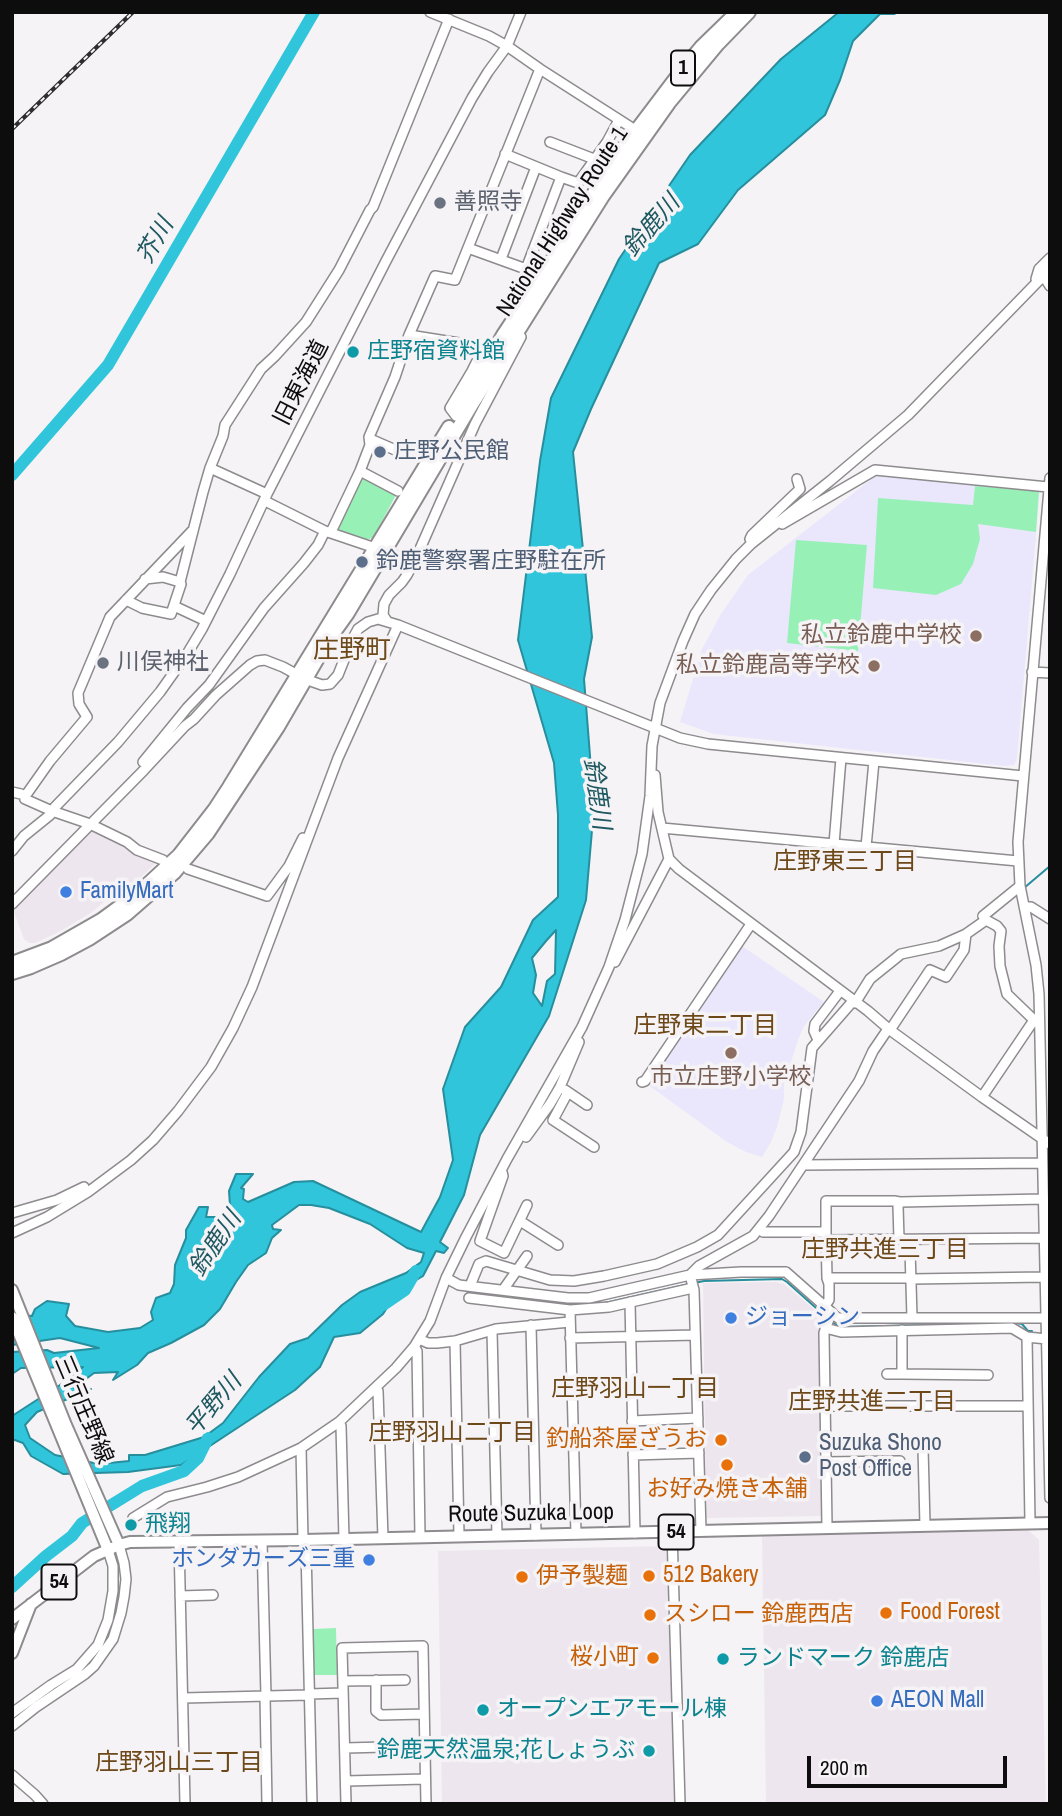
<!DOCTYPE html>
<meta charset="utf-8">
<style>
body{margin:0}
#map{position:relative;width:1062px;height:1816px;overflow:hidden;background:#f5f3f5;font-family:"Archivo Narrow",sans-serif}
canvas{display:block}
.frame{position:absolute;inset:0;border:14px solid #0e0d0e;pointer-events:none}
.scale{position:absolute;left:807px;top:1756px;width:200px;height:32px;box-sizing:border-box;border:4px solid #0e0d0e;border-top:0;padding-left:9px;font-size:21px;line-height:24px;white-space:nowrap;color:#0e0d0e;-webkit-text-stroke:5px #f5f3f5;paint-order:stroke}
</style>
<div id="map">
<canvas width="1062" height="1816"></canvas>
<div class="frame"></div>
<div class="scale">200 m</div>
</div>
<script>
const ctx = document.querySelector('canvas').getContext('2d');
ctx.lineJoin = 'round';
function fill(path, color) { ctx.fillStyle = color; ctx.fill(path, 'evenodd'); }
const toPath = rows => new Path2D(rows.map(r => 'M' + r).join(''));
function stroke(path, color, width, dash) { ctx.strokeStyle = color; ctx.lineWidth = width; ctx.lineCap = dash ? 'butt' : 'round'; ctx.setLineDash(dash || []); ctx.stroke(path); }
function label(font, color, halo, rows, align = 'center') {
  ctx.font = font + ' "Archivo Narrow","Noto Sans JP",sans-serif'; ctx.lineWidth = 7; ctx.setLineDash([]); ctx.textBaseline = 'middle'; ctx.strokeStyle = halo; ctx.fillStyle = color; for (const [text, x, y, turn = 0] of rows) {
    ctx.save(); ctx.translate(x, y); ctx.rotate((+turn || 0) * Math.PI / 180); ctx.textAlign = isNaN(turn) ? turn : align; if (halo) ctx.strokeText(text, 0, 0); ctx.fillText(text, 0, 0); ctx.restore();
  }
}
fill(toPath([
 [92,830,126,844,134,854,157,862,135,883,110,897,92,912,61,931,35,943,29,943,24,939,14,912,15,909],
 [775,1282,784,1284,813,1308,820,1317,824,1516,706,1518,703,1283],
 [1028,1530,1039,1540,1046,1804,766,1804,762,1535],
 [665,1546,670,1577,677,1804,442,1804,438,1551]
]), '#eee6ee');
fill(toPath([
 [878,474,1040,488,1017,758,1014,765,1004,766,714,734,680,722,702,649,721,614,748,575],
 [742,946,824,1002,804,1026,798,1040,784,1084,784,1099,777,1127,771,1142,762,1157,746,1152,727,1142,647,1084]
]), '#eae7fd');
fill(toPath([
 [364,476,397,493,373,538,364,540,336,530,359,478],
 [975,486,1039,491,1036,532,978,524,980,539,973,564,961,584,936,595,873,588,878,498,973,505],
 [796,540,867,545,858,651,787,643],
 [336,1628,337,1675,314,1675,313,1629]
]), '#97f1b7');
const water = toPath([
 [839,12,898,12,894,14,880,14,853,41,840,80,825,115,738,190,698,244,659,263,591,409,573,452,592,637,584,679,594,807,586,900,549,1016,480,1135,464,1195,440,1242,448,1248,444,1253,436,1251,423,1276,398,1291,383,1314,360,1333,334,1337,320,1367,295,1390,181,1465,128,1472,63,1474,31,1456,23,1443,12,1439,12,1416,60,1385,83,1367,21,1368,12,1374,12,1352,47,1350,54,1353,99,1348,60,1338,12,1345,12,1314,32,1316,35,1309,47,1301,69,1304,66,1316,75,1326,108,1332,140,1328,153,1320,151,1312,156,1298,170,1293,174,1284,175,1265,186,1238,186,1230,199,1207,208,1207,206,1217,222,1217,230,1206,229,1191,236,1174,253,1174,241,1188,244,1189,243,1199,248,1202,294,1182,313,1181,421,1232,440,1197,453,1160,443,1089,465,1027,501,987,533,920,558,897,558,815,554,763,518,640,540,461,551,398,619,259,690,155,781,59,839,12],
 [556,930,555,974,547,981,542,1006,533,993,536,975,532,958,546,941,556,930],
 [299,1205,311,1205,329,1208,370,1224,407,1248,424,1253,421,1262,406,1273,360,1292,342,1305,308,1338,290,1344,259,1377,223,1423,204,1437,145,1455,129,1455,129,1461,99,1464,55,1455,30,1438,25,1425,37,1412,91,1389,74,1388,94,1373,118,1372,113,1380,137,1365,148,1353,171,1343,204,1325,220,1309,236,1282,248,1265,266,1253,272,1238,281,1230,273,1229,272,1225,299,1205]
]);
fill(water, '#30c5da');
stroke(water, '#268e9d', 2);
stroke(toPath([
 [1024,888,1050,866],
 [991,916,1003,905],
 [694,1283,704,1281,782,1279,787,1282,825,1316],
 [466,1291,473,1294,579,1305],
 [605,1303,689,1284],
 [832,1322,840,1327,1016,1323,1022,1324,1028,1331,1032,1331]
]), '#268e9d', 2);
stroke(toPath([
 [12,475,108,365,314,12],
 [383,1305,405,1290,416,1271],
 [12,1587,46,1556,72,1536,82,1523,142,1486,184,1471,198,1458,208,1438]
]), '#30c5da', 12);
const minor = toPath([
 [430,12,489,36,507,46,540,69,640,133],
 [550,142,594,159],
 [561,177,578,183,607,142,619,120],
 [468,248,526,269,561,177,505,154],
 [501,259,536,167],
 [1043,275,1050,286],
 [1036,279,1039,269,1050,258],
 [409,335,435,276,455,280,540,69],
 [370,439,400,452],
 [210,468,267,494],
 [360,471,398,491],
 [1050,478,1018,842,1020,886,1036,965,1039,994,1050,1498],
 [265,501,325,531,393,554,404,561,407,575,402,582,389,595,384,604,383,615,387,621],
 [782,524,875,470,1048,487],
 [331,532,360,471,370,445,369,437,395,377,409,335,484,347,472,371,450,408,456,416],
 [750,539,752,535,800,489,797,479],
 [407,575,416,558,475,424,521,337],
 [145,579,163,577,180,582],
 [126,600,142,608,171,614,181,584,180,582,203,492,210,468,223,436,225,425,261,369,275,356,306,322,339,270,370,210,373,207,449,19],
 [174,606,206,621],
 [1032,672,1050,673],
 [143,762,187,708,209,685,264,608,304,563,318,545,325,531],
 [655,775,658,812,669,859,679,869,868,1011,890,1030,982,1097,1050,1144],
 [12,792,21,794],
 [662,828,1018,861],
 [834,844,841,758],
 [866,847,874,761],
 [12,851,24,836,50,815,55,807,118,742,160,692,187,654,202,629,230,574,267,494,386,261,472,98,488,72,507,46,521,12],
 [163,860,137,850,127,842,90,824,52,811,25,799,26,795,50,761,87,717,79,704,78,693,110,617,192,531],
 [188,869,267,896,289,866,303,838],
 [1020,886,983,916,986,920,997,926,1001,931,999,946,1000,966,1007,994,1034,1020],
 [12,904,144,770,185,726,194,719,216,695,250,665,257,661,265,660,283,667,305,679,322,685,330,684,338,675,352,640,358,629,368,622,378,619,398,625,680,738,708,744,1023,776],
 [1025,907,1031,907,1050,919],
 [615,962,669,859],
 [855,1003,870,979,901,954,939,946,966,934,986,920],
 [890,1030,930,970,946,977,964,950,966,934],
 [818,1040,814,1031,815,1024,840,991],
 [642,1082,645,1081,751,924],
 [565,1090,587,1105],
 [568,1092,553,1120,594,1147],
 [982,1097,1034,1020,1037,1020],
 [526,1137,550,1104,560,1087,579,1042],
 [803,1165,1042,1163],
 [502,1172,503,1176,480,1241,504,1253,527,1205],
 [900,1202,1043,1199],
 [12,1213,57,1200,84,1187],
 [520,1221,558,1245],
 [763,1232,826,1232,827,1278,829,1284,829,1300,824,1307],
 [826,1232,826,1201,894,1201,900,1202,898,1206,899,1239],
 [12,1233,47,1217,88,1192,131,1160,153,1140,178,1111,211,1067,233,1028,252,987,338,758,398,625],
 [826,1240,1044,1238],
 [690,1275,699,1266,753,1236,769,1216,859,1081,873,1051,888,1029],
 [690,1275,694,1290,701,1531],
 [446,1278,459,1285,475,1287,568,1298,589,1298,690,1275,741,1272,786,1272,838,1318,912,1318,910,1249,903,1239],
 [827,1278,911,1278],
 [911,1279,1044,1277],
 [470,1286,479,1264,486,1261,550,1280,574,1281,604,1276,657,1264,697,1247,718,1235,794,1152,801,1132,812,1048,853,1001],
 [503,1290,527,1256],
 [469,1298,570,1310],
 [630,1302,635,1533],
 [912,1318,1046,1318],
 [531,1325,536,1535],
 [825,1328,841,1332,1012,1328,1027,1337,1047,1339],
 [902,1330,902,1374,988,1375],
 [492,1331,497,1535],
 [1027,1337,1030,1523],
 [570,1338,695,1335],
 [419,1339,428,1343,437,1343,455,1341,496,1329,570,1322],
 [455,1341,459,1536],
 [414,1347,417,1351,420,1537],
 [887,1374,902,1374],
 [375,1388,378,1391,383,1538],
 [825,1406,1028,1406],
 [632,1421,698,1418],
 [339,1422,341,1426,344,1539],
 [301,1448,303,1540,306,1549,312,1804],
 [923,1448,925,1525],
 [633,1455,699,1453],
 [826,1462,900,1461],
 [133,1518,167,1497,207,1487,238,1477,301,1448,339,1422,396,1368,414,1347,430,1321,446,1278,466,1237,507,1159,582,1027,609,967,625,920,642,854,650,796,652,746,660,703,683,641,695,614,711,590,736,559,751,544,830,481,908,415,1050,269],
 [827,1527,824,1333,831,1313],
 [672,1532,680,1804],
 [576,1534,570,1310,609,1307,693,1288],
 [262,1541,266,1696],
 [179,1542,185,1804],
 [180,1596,213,1595],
 [376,1680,376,1711,381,1715,424,1714],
 [343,1681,405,1680],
 [309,1694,343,1693],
 [265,1696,267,1804],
 [183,1698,309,1695],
 [12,1713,51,1685,77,1669,98,1645,108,1620,113,1591,113,1566,108,1550],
 [12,1726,36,1707,85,1674,94,1666,113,1639,121,1613,124,1597,126,1579,124,1563,119,1545],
 [345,1748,424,1746],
 [12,1775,35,1795,43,1804],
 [346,1781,425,1779],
 [346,1804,342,1648,423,1646,426,1804]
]);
const major = toPath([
 [12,1290,66,1425,119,1545],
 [12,1317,108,1550],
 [12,1619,94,1556,119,1545,130,1542,303,1540,1050,1523],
 [12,1653,31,1604]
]);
const highway = toPath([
 [459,412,503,335,538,282,619,153,681,71,701,47,737,12],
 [12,963,52,948,101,920,138,893,179,855,214,810,229,787,449,427],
 [12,973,31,967,61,954,89,939,127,914,174,873,208,833,278,727,328,641,348,613,473,403,603,196,669,103,718,44,749,12]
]);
stroke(minor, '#8e8b8e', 12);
stroke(major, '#8e8b8e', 14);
stroke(highway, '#8e8b8e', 16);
stroke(minor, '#fff', 9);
stroke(major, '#fff', 10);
stroke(highway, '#fff', 12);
const rail = toPath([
 [12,129,133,12]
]);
stroke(rail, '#2f2e2f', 4.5);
stroke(rail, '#f5f3f5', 2, [5]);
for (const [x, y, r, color] of [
 [440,203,7,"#6b7280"],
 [353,352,7,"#0f9aa8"],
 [380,452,7,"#5c6f8a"],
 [362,562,7,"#5c6f8a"],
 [976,636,7,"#8d6e63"],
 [103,663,7,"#6b7280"],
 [874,666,7,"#8d6e63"],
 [66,892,7,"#3f7fe0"],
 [731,1053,7,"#8d6e63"],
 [731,1318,7,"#3f7fe0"],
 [721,1440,7,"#e8710a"],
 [805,1457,7,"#5c6f8a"],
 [727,1465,7,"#e8710a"],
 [131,1525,7,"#0f9aa8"],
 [369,1560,7,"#3f7fe0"],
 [649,1576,7,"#e8710a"],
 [522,1577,7,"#e8710a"],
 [886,1613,7,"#e8710a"],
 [650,1615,7,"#e8710a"],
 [653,1658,7,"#e8710a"],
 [723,1659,7,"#0f9aa8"],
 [877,1701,7,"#3f7fe0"],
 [483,1710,7,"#0f9aa8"],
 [649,1751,7,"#0f9aa8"]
]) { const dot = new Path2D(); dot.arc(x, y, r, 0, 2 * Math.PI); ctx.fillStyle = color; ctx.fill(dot); stroke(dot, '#f5f3f5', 2.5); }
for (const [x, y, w] of [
 [683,68,24],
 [676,1532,35],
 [59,1582,35]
]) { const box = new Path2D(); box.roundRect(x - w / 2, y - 17.5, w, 35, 5); ctx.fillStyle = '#f5f3f5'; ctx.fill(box); stroke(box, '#0e0d0e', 2); }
label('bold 21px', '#0e0d0e', null, [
 ["1",683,68],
 ["54",676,1532],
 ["54",59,1582]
]);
label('23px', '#5b616d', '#f5f3f5', [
 ["善照寺",454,203],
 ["川俣神社",117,663]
], 'left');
label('23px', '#0e0d0e', '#f5f3f5', [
 ["National Highway Route 1",563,222,-57],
 ["旧東海道",302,383,-63],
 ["三行庄野線",83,1410,67],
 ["Route Suzuka Loop",531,1514,-1]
]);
label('23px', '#0d838f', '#f5f3f5', [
 ["庄野宿資料館",367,352],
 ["飛翔",145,1525],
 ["ランドマーク 鈴鹿店",737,1659],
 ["オープンエアモール棟",497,1710],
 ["鈴鹿天然温泉;花しょうぶ",635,1751,"right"]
], 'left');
label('23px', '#4e5e75', '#f5f3f5', [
 ["庄野公民館",394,452],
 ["鈴鹿警察署庄野駐在所",376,562],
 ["Suzuka Shono",819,1444],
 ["Post Office",819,1470]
], 'left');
label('23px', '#785e54', '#f5f3f5', [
 ["私立鈴鹿中学校",962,636],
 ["私立鈴鹿高等学校",860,666],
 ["市立庄野小学校",731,1078,"center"]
], 'right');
label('23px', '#366cbe', '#f5f3f5', [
 ["FamilyMart",80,892],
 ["ジョーシン",745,1318],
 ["ホンダカーズ三重",355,1560,"right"],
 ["AEON Mall",891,1701]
], 'left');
label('23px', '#c56008', '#f5f3f5', [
 ["釣船茶屋ざうお",707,1440,"right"],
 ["お好み焼き本舗",727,1490,"center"],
 ["512 Bakery",663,1576],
 ["伊予製麺",536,1577],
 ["Food Forest",900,1613],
 ["スシロー 鈴鹿西店",664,1615],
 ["桜小町",639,1658,"right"]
], 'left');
label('italic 24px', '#1e5861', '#f5f3f5', [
 ["鈴鹿川",652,226,-49],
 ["芥川",156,241,-60],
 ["鈴鹿川",596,794,82],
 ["鈴鹿川",216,1244,-56],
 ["平野川",214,1405,-50]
]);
label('24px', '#6d4818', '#f5f3f5', [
 ["庄野東三丁目",845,863],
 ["庄野東二丁目",705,1027],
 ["庄野共進三丁目",885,1251],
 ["庄野羽山一丁目",635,1390],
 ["庄野共進二丁目",872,1403],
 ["庄野羽山二丁目",452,1434],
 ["庄野羽山三丁目",179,1764]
]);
label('26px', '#6d4818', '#f5f3f5', [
 ["庄野町",352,651]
]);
</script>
